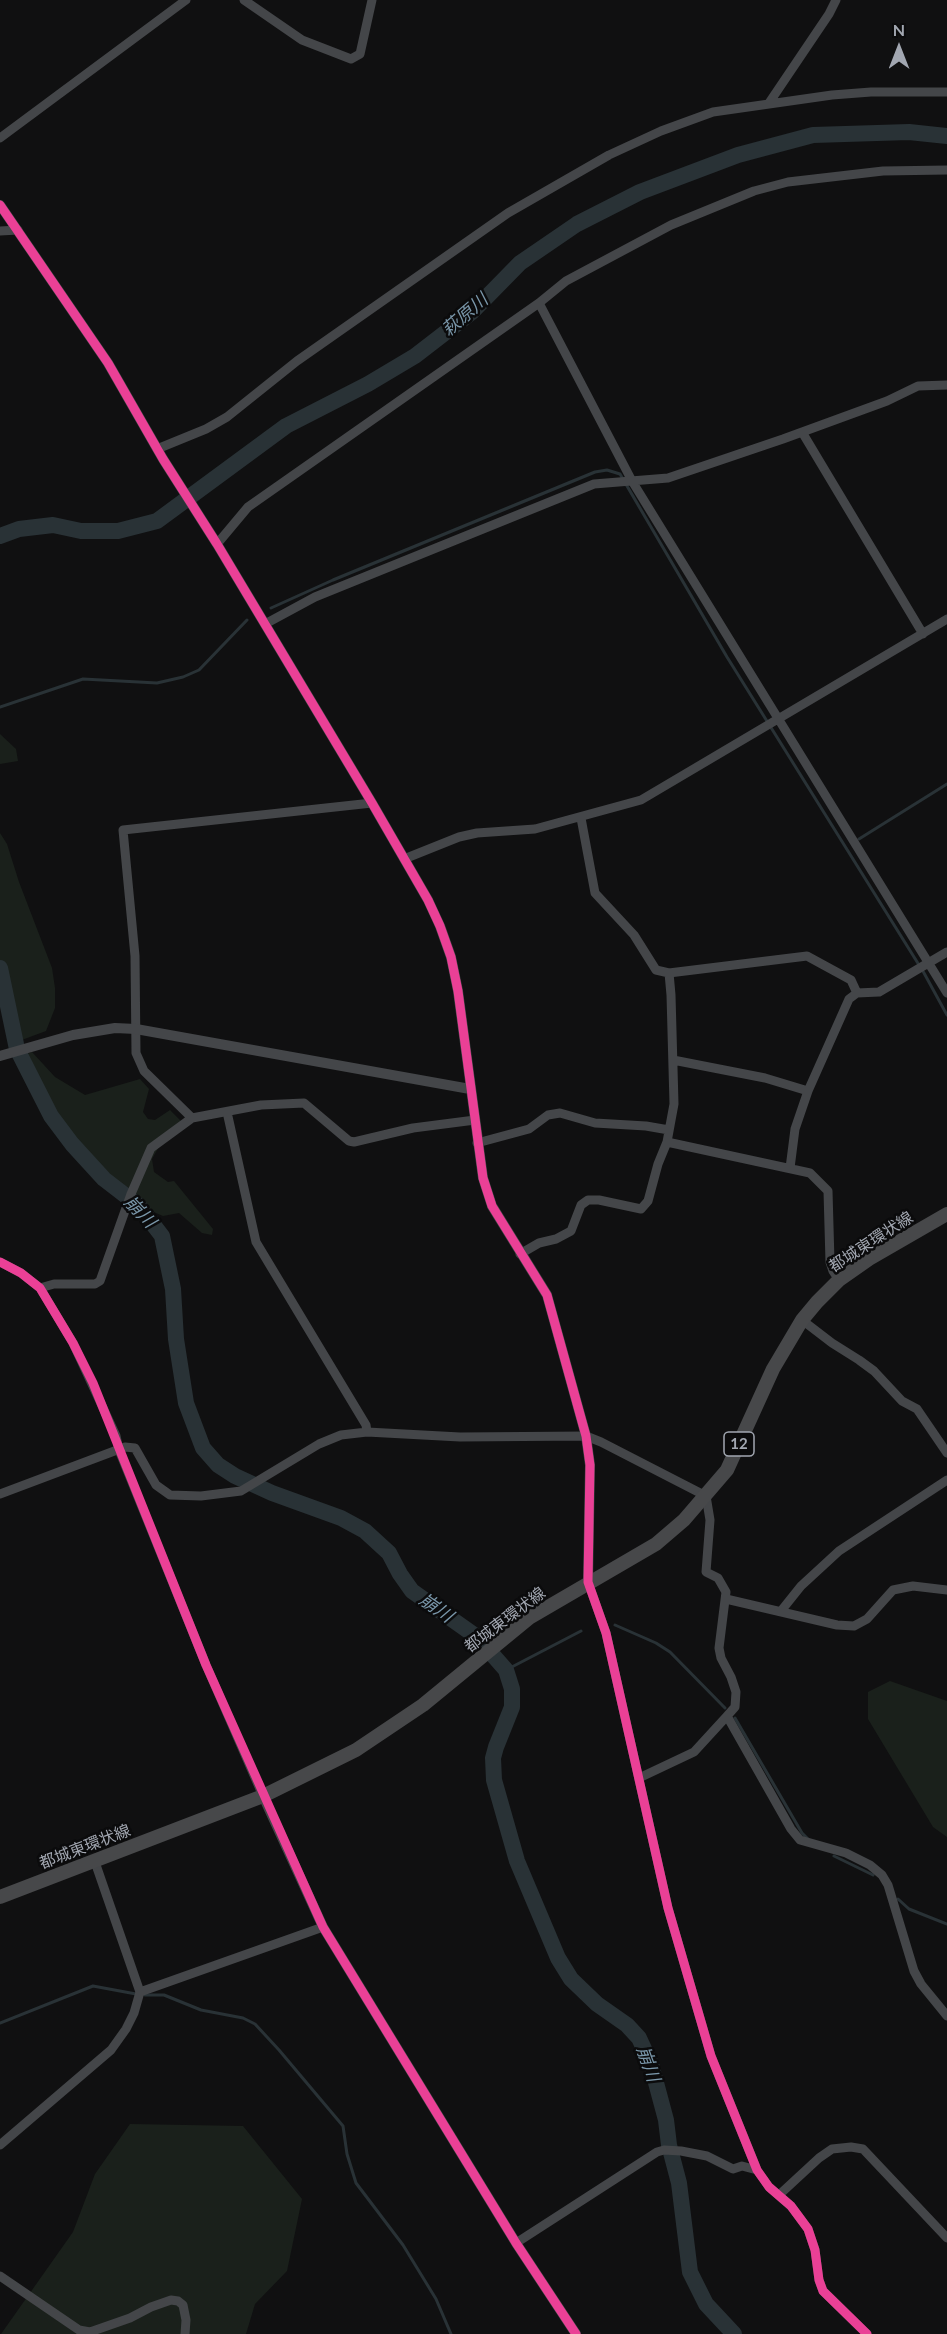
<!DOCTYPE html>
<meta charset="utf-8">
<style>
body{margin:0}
#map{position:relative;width:947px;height:2334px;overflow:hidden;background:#101011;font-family:Lato,sans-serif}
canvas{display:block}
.north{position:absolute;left:869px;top:18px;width:60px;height:60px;-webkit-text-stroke:4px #0b0b0c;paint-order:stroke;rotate:0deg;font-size:16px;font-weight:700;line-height:24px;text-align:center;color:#a2a7b1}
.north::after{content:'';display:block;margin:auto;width:21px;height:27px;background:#a2a7b1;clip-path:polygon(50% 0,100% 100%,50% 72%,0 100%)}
</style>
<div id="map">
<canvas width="947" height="2334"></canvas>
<div class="north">N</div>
</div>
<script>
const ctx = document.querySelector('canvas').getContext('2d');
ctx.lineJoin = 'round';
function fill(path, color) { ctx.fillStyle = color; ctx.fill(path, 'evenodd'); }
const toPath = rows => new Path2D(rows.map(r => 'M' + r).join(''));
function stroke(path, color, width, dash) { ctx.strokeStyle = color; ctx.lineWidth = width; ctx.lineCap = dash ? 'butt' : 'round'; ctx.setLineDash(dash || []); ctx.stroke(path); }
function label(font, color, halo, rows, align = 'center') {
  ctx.font = font + ' Lato,"Noto Sans JP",sans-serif'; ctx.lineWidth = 5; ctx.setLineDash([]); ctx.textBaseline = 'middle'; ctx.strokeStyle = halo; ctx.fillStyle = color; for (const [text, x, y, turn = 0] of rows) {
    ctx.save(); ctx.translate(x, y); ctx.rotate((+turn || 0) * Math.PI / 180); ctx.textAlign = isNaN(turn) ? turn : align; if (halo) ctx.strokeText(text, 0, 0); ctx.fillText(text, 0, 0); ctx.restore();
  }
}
fill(toPath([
 [0,734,16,749,18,761,0,764],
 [0,833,7,844,19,882,52,968,55,988,55,1008,46,1031,11,1044,0,1000],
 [32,1052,55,1077,85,1095,140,1079,149,1089,143,1112,148,1119,155,1120,170,1110,182,1122,161,1143,152,1159,154,1172,168,1182,174,1181,213,1229,212,1235,202,1233,179,1213,163,1216,156,1213,104,1176,73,1141,28,1079,17,1058],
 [890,1681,947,1701,947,1837,933,1827,868,1719,868,1692],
 [130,2124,243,2126,302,2199,287,2271,255,2304,246,2334,1,2334,73,2232,95,2174]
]), '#1a201b');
stroke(toPath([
 [271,608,333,580,595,472,607,470,620,474,727,657,924,973,947,1015],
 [0,707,83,679,157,683,183,677,199,670,247,620],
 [859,839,947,784],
 [615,1625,656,1643,670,1652,725,1708],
 [506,1670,581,1631],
 [735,1718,802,1833,809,1840],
 [834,1856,873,1875],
 [898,1899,909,1909,947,1924],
 [145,1995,164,1995,201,2010,243,2018,255,2024,279,2050,343,2126,347,2154,356,2183,403,2245,436,2299,451,2334],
 [0,2023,93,1986,136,1994]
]), '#293236', 3);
stroke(toPath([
 [0,536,19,529,53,525,81,531,118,531,157,521,286,426,368,384,415,356,472,312,520,263,577,224,640,192,738,155,813,135,909,132,947,136],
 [0,968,17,1049,51,1116,72,1144,104,1179,139,1206,162,1236,173,1289,176,1339,186,1403,203,1448,218,1465,235,1476,272,1493,341,1518,365,1531,389,1553,400,1574,412,1591,477,1637,506,1670,512,1689,512,1707,496,1747,493,1758,494,1780,517,1861,558,1958,571,1979,597,2004,627,2025,639,2038,651,2064,666,2120,669,2145,679,2183,690,2272,706,2304,734,2334]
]), '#293236', 16);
stroke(toPath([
 [244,0,302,40,351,59,360,54,372,0],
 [769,103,829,14,836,0],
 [0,138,186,0],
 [0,231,18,230],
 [539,303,632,481,947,993],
 [802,432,923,634],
 [157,449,206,429,227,417,297,361,508,213,609,155,661,131,713,112,832,95,871,92,947,92],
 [217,544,248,507,539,303,566,281,671,225,754,191,788,182,883,171,947,170],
 [265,624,315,597,594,484,668,478,783,439,887,401,918,386,947,385],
 [372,803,123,830,135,956,136,1053,144,1071,192,1118,261,1105,304,1103,349,1141,354,1142,413,1128,475,1120],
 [581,818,595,893,634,935,656,970,669,973,807,956,851,980,857,993],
 [404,859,459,837,477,833,535,829,641,800,947,619],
 [673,1060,765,1078,808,1091],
 [227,1112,256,1242,366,1425,367,1432],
 [667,1142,810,1173,828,1191,830,1262,833,1271,839,1280],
 [477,1143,529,1129,548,1115,560,1113,595,1123,646,1126,669,1130],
 [790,1168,795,1129,808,1091,849,999,857,993,879,992,947,952],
 [520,1254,539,1243,556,1239,571,1231,581,1205,588,1200,599,1200,641,1209,648,1201,658,1164,667,1142,674,1104,671,995,669,973],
 [0,1262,21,1273,40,1288,73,1343,116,1436,119,1450,206,1665,263,1796],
 [40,1288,54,1284,95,1284,100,1281,131,1194,151,1148,192,1118],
 [802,1320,832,1343,859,1360,874,1371,902,1401,917,1409,947,1453],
 [0,1494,125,1447,135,1448,156,1485,170,1495,201,1496,241,1491,319,1444,341,1435,367,1432,460,1437,586,1436,601,1442,706,1496,710,1520,706,1572,718,1578,726,1592,719,1648,721,1658,731,1677,736,1692,735,1707,727,1716,791,1829,800,1840,846,1853,870,1865,882,1875,888,1885,914,1971,921,1984,947,2016],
 [588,1582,606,1633,668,1908,711,2056,757,2170,769,2187,791,2206,808,2229,815,2250,819,2280,823,2291,867,2334],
 [726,1599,837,1625,854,1626,867,1619,893,1590,913,1586,947,1590],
 [781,1611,801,1586,839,1551,947,1480],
 [639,1778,694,1752,727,1716],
 [140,1992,323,1927],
 [0,2145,111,2050,126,2029,134,2013,140,1992,95,1862],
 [779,2195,819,2158,832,2149,851,2147,863,2149,947,2238],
 [516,2243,657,2152,664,2150,681,2151,707,2156,733,2169,742,2166,757,2170],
 [0,2276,79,2330,90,2332,130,2318,151,2307,171,2300,178,2301,183,2305,186,2320,185,2334]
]), '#444649', 9);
stroke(toPath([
 [0,205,108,363,163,459,217,544,372,803,428,900,440,926,451,957,458,991,483,1178,492,1206,547,1295,586,1436,590,1465,588,1582],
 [0,1056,73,1035,115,1028,136,1029,470,1089],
 [263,1796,323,1927,516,2243,576,2334]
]), '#444649', 10);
stroke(toPath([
 [0,1897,263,1796,356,1750,423,1705,529,1618,656,1544,684,1520,727,1470,773,1369,802,1320,817,1302,839,1280,869,1259,947,1214]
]), '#47484a', 14);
stroke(toPath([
 [0,205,108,363,163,459,217,544,372,803,428,900,440,926,451,957,458,991,483,1178,492,1206,547,1295,586,1436,590,1465,588,1582,606,1633,668,1908,711,2056,757,2170,769,2187,791,2206,808,2229,815,2250,819,2280,823,2291,867,2334],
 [0,1262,21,1273,40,1288,73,1343,93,1383,206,1665,323,1927,516,2243,576,2334]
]), '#ea4096', 9);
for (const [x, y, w] of [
 [739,1444,30]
]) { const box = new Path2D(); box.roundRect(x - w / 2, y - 12, w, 24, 4.5); ctx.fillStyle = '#0b0b0c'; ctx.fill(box); stroke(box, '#a2a7b1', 1.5); }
label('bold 15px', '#a2a7b1', null, [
 ["12",739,1444]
]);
label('16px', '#a2a7b1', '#0b0b0c', [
 ["都城東環状線",871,1242,-33],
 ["都城東環状線",505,1620,-37],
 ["都城東環状線",85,1847,-21]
]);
label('italic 18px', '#7a97aa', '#0b0b0c', [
 ["萩原川",465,315,-41],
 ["崩川",140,1212,46],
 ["崩川",436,1608,35],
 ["崩川",648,2064,70]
]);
</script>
